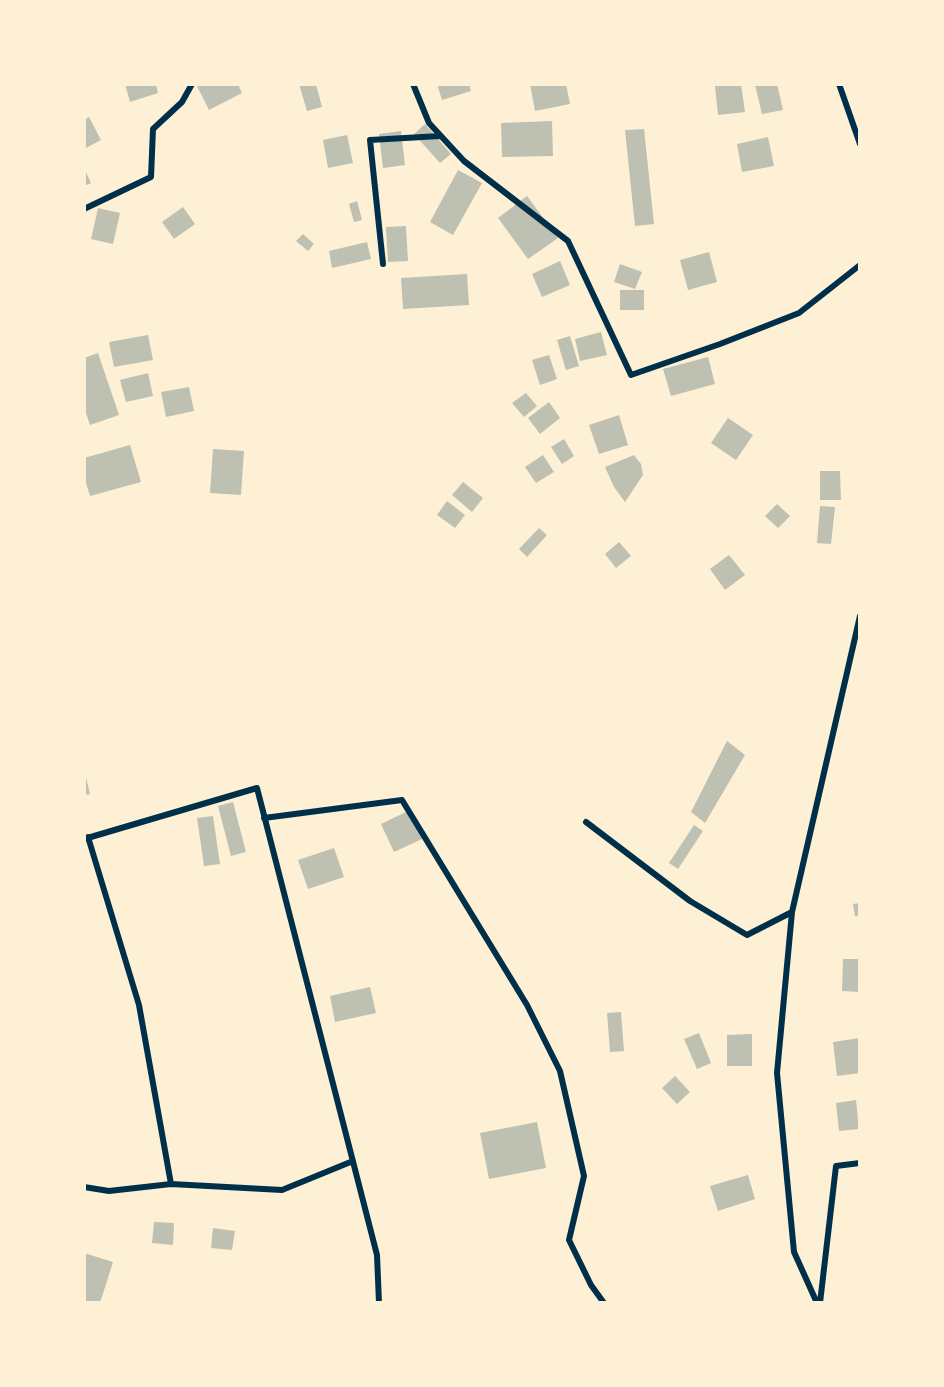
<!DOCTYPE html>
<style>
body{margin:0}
#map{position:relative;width:944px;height:1387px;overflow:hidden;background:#fdf0d5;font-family:"Open Sans",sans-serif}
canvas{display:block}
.frame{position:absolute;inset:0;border:86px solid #fdf0d5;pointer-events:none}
</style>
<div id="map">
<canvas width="944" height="1387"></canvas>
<div class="frame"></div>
</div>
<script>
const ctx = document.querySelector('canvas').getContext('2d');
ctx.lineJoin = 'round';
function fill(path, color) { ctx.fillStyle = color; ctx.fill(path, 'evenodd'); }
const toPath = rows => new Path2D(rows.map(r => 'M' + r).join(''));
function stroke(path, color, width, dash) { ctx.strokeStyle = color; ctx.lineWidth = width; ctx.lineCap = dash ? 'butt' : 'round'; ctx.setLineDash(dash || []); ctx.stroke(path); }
fill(toPath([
 [125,84,156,84,158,93,130,102],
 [196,84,238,84,242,93,209,110],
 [299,84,316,84,322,107,307,111],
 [437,84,469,84,471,91,442,100],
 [530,84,566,84,570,104,535,111],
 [741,84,745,112,718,115,715,86],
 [760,84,777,84,783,110,762,114,755,85],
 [89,117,101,140,84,149,84,120],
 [552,121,553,156,502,157,501,123],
 [425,124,451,154,440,163,414,134],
 [644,129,654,224,635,226,625,130],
 [401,131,405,165,383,168,379,134],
 [347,135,353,163,328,168,323,140],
 [768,137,774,166,742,172,737,144],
 [84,168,91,183,84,186],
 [458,170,482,183,453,235,430,222],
 [527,196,558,238,528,259,498,218],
 [357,201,362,220,354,222,349,204],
 [183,207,195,224,174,239,162,222],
 [98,208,120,213,113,244,91,239],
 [406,226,408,261,388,262,386,227],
 [303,234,314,244,308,251,296,241],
 [367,242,371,259,332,268,329,251],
 [709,252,717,282,688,290,680,260],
 [560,261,570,285,542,297,532,274],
 [620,264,642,272,635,289,614,282],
 [467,274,469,305,403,309,401,278],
 [620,290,644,290,644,310,620,310],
 [601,332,607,355,580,361,575,339],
 [148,335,153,360,114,367,109,342],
 [570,336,579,366,566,370,557,340],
 [98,353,119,415,90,425,84,407,84,358],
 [549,355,557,379,540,385,532,360],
 [708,357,715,384,671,396,663,369],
 [148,373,153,396,126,402,120,380],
 [189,387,194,411,166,417,161,392],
 [526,393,537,406,524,417,512,403],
 [549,402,560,418,540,434,528,418],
 [619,415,628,445,599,454,589,425],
 [728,418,753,435,736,460,711,443],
 [564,439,574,456,562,464,551,447],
 [130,445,141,482,90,496,84,476,84,458],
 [213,449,244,451,241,495,210,493],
 [543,455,554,472,536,483,525,467],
 [634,455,641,464,643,475,625,502,614,487,605,467],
 [820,471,840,471,841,500,820,500],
 [463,482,483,498,472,512,452,495],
 [447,501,465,515,455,528,437,515],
 [777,504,790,516,778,528,765,516],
 [820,506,835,507,831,544,817,543],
 [539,528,547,535,527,557,519,549],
 [619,542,631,556,616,568,605,554],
 [729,555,745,575,725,590,710,569],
 [727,741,745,755,705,823,691,812],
 [84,769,90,794,84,795],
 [233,802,246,852,231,856,218,806],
 [408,811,422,839,394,852,381,824],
 [213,816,220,864,204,866,197,818],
 [694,825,703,831,678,869,669,863],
 [334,848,344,877,308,889,298,860],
 [860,903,860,916,855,916,853,904],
 [843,959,860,959,860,992,842,991],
 [370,987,376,1013,335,1022,330,996],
 [621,1012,624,1051,610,1052,607,1013],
 [699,1033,711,1063,697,1069,684,1039],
 [752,1034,752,1066,727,1066,727,1035],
 [860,1038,860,1073,837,1076,833,1042],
 [675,1076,690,1092,677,1104,662,1088],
 [856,1100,859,1129,839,1131,836,1103],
 [537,1122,546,1168,489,1179,480,1133],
 [748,1175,755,1199,718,1211,710,1186],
 [154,1222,174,1223,173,1245,152,1243],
 [213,1228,235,1231,232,1250,211,1248],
 [84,1253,113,1262,100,1303,84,1303]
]), '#bec0b2');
stroke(toPath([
 [413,84,429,123,464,161,568,241,631,375,720,344,799,313,860,265],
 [839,84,860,144],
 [84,209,151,177,153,129,182,102,192,84],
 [383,264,370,140,440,136],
 [264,818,402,800,527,1005,560,1071,584,1176,569,1240,591,1285,604,1303],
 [586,822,690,901,747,935,792,912,777,1073,794,1252,817,1303],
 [88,837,139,1005,171,1184],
 [84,839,257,788,377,1255,379,1303],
 [792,912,860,616],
 [84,1187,109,1191,171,1184,282,1190,353,1161],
 [820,1303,836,1166,860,1163]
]), '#003049', 6);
</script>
